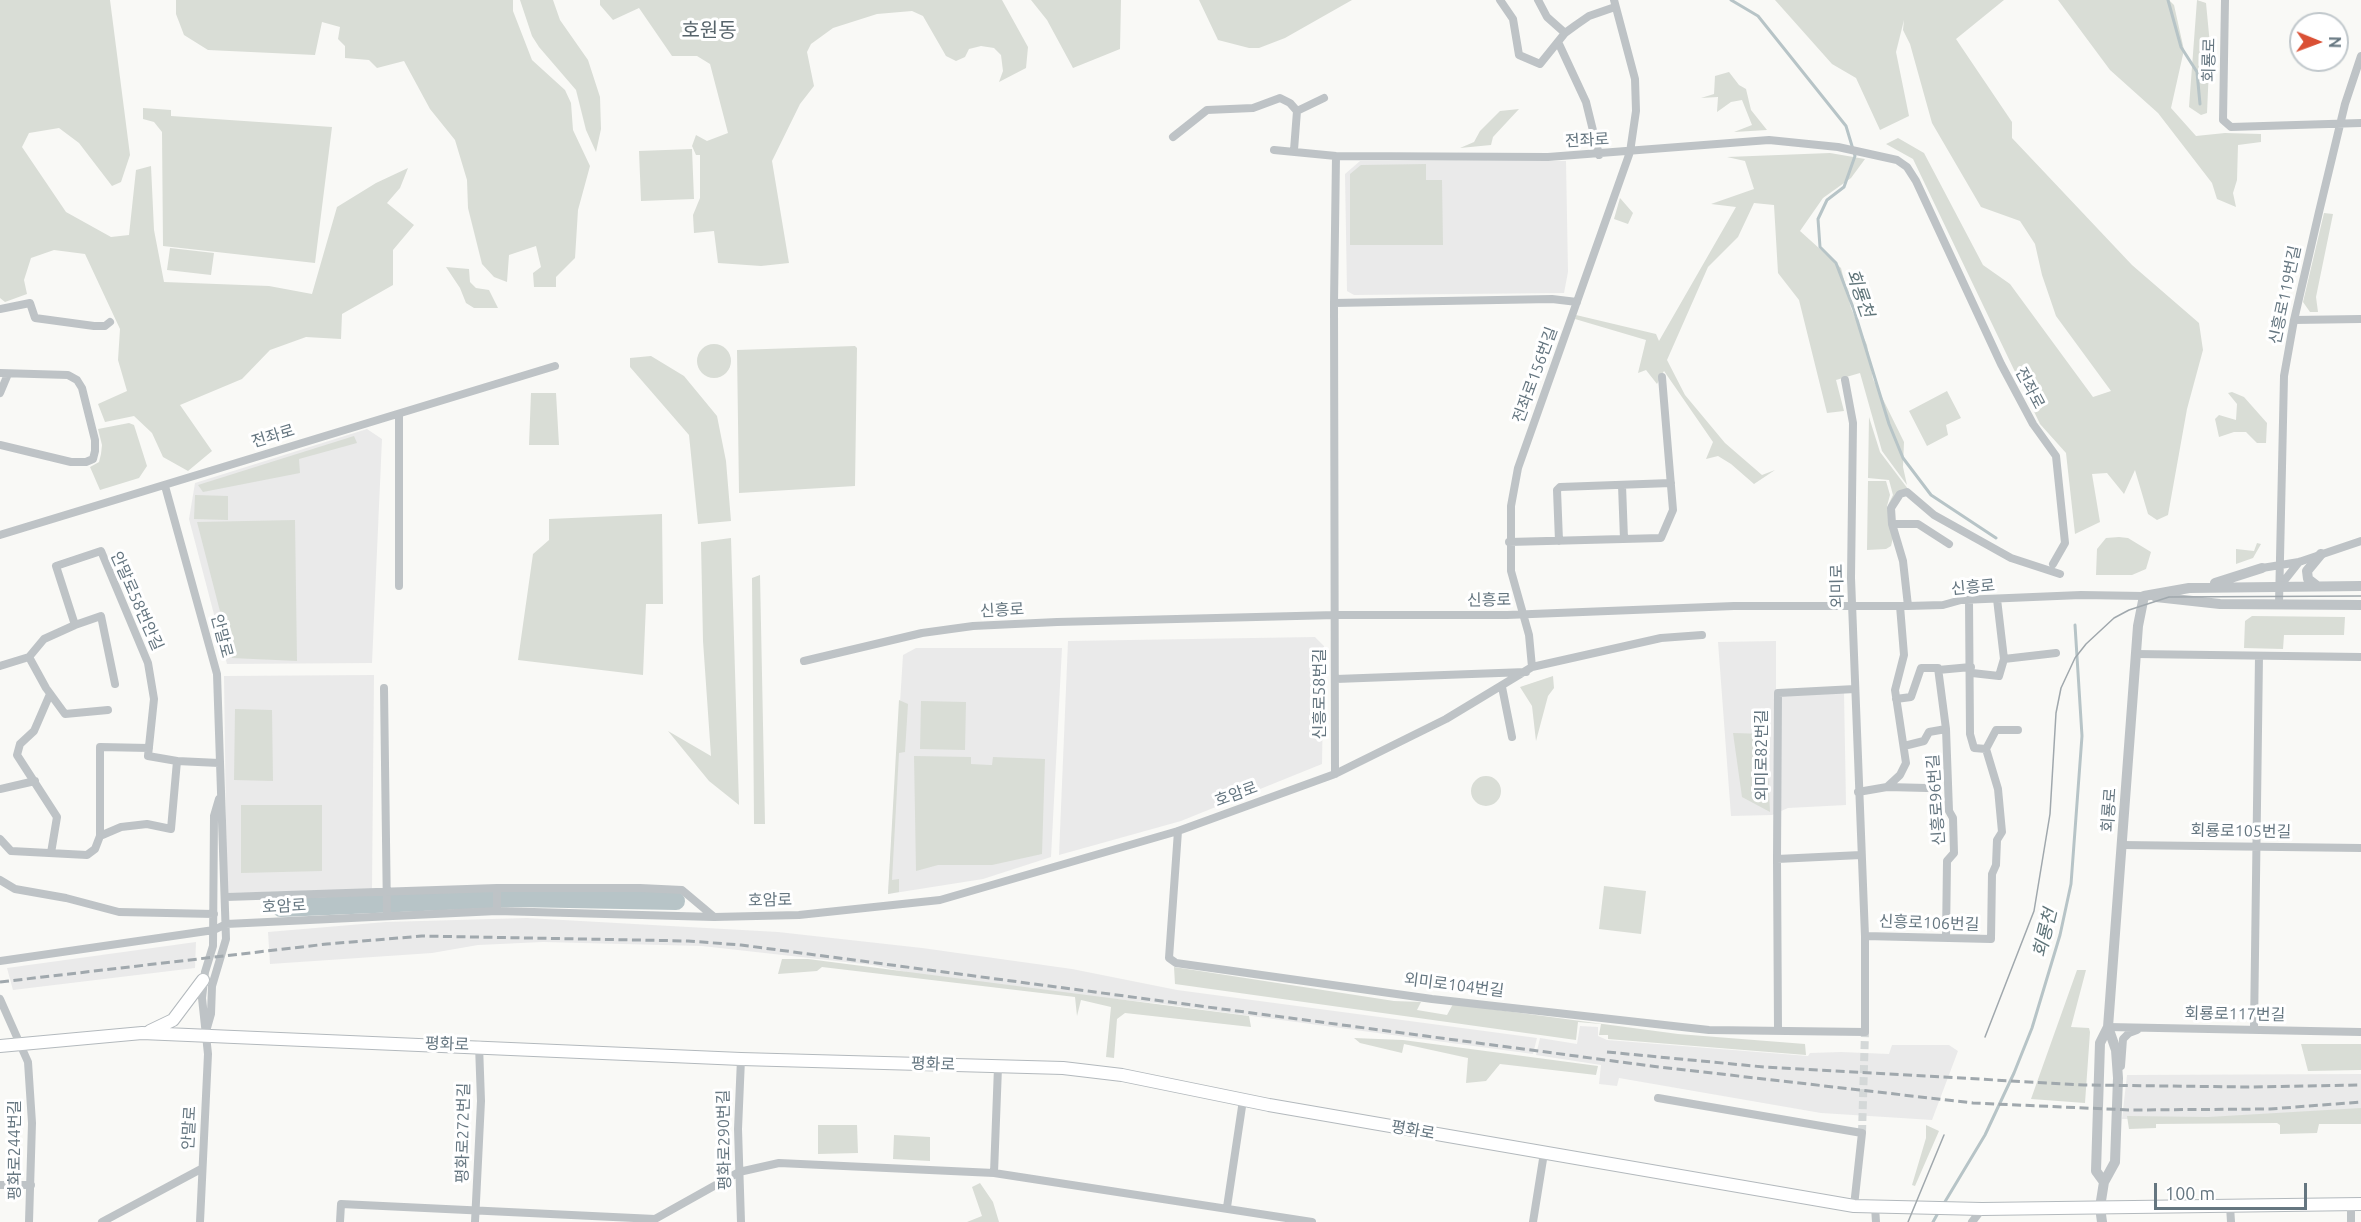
<!DOCTYPE html>
<meta charset="utf-8">
<style>
body{margin:0}
#map{position:relative;width:2361px;height:1222px;overflow:hidden;background:#f9f9f6;font-family:Ubuntu,sans-serif}
canvas{display:block}
.north{position:absolute;left:2289px;top:12px;width:60px;height:60px;box-sizing:border-box;background:#fff;border:2px solid #c1c8cc;border-radius:50%;rotate:91deg;font-size:16px;font-weight:700;line-height:24px;text-align:center;color:#657680}
.north::after{content:'';display:block;margin:auto;width:21px;height:27px;background:#da5035;clip-path:polygon(50% 0,100% 100%,50% 72%,0 100%)}
.scale{position:absolute;left:2154px;top:1183px;width:153px;height:27px;box-sizing:border-box;border:3px solid #657680;border-top:0;padding-left:8px;font-size:18px;line-height:21px;white-space:nowrap;color:#657680;-webkit-text-stroke:4px #fff;paint-order:stroke}
</style>
<div id="map">
<canvas width="2361" height="1222"></canvas>
<div class="north">N</div>
<div class="scale">100 m</div>
</div>
<script>
const ctx = document.querySelector('canvas').getContext('2d');
ctx.lineJoin = 'round';
function fill(path, color) { ctx.fillStyle = color; ctx.fill(path, 'evenodd'); }
const toPath = rows => new Path2D(rows.map(r => 'M' + r).join(''));
function stroke(path, color, width, dash) { ctx.strokeStyle = color; ctx.lineWidth = width; ctx.lineCap = dash ? 'butt' : 'round'; ctx.setLineDash(dash || []); ctx.stroke(path); }
function label(font, color, halo, rows, align = 'center') {
  ctx.font = font + ' Ubuntu,"Noto Sans KR",sans-serif'; ctx.lineWidth = 6; ctx.setLineDash([]); ctx.textBaseline = 'middle'; ctx.strokeStyle = halo; ctx.fillStyle = color; for (const [text, x, y, turn = 0] of rows) {
    ctx.save(); ctx.translate(x, y); ctx.rotate((+turn || 0) * Math.PI / 180); ctx.textAlign = isNaN(turn) ? turn : align; if (halo) ctx.strokeText(text, 0, 0); ctx.fillText(text, 0, 0); ctx.restore();
  }
}
fill(toPath([
 [1360,161,1566,161,1568,272,1564,293,1354,295,1347,291,1345,174],
 [367,429,382,439,372,663,227,664,189,519,195,483],
 [1315,637,1324,646,1322,764,1181,821,1059,855,1068,641],
 [1776,641,1776,695,1844,692,1846,805,1788,808,1772,815,1731,816,1718,642],
 [916,648,1062,648,1051,857,983,879,888,894,903,655],
 [374,675,372,889,227,893,224,676],
 [527,918,778,932,922,948,1072,969,1177,990,1537,1038,1533,1054,1155,1003,1029,991,940,979,872,965,702,946,543,942,478,945,432,953,270,964,268,932,386,922],
 [196,942,195,968,13,990,7,968],
 [1580,1026,1598,1027,1598,1036,1607,1040,1808,1056,1810,1053,1841,1052,1889,1054,1892,1045,1949,1045,1958,1051,1932,1120,1901,1118,1821,1113,1619,1078,1617,1086,1599,1084,1601,1065,1536,1055,1540,1038,1577,1044],
 [2361,1074,2361,1121,2122,1119,2127,1075]
]), '#eaeaea');
fill(toPath([
 [0,0,110,0,130,155,121,182,112,186,79,143,59,128,29,133,22,147,66,212,111,237,129,235,136,170,151,166,154,230,164,282,269,286,312,294,337,207,376,183,408,168,400,188,387,203,414,225,393,250,393,285,342,314,341,339,306,337,270,350,242,379,180,405,212,451,188,471,163,457,152,433,134,416,105,422,98,404,127,391,118,360,120,329,85,254,54,250,31,258,24,280,27,294,5,302,0,298],
 [176,0,513,0,513,11,532,60,565,90,571,103,573,130,590,166,578,210,575,258,556,277,556,287,534,287,533,273,541,267,536,246,509,255,507,282,494,277,482,264,468,208,467,180,455,140,430,109,404,61,377,68,369,60,345,58,345,46,338,39,340,27,322,22,315,55,208,50,184,35,176,14],
 [520,0,553,0,560,20,588,60,600,97,601,129,596,152,586,130,576,90,539,47,532,36],
 [600,0,1002,0,1028,47,1026,68,999,82,1003,71,1001,55,994,48,981,46,969,49,965,57,956,61,946,56,923,16,912,11,877,14,833,28,811,44,807,52,814,86,800,104,772,161,789,263,761,266,718,263,714,231,694,233,693,215,700,198,700,155,696,155,692,146,696,135,707,141,728,133,710,64,697,56,672,56,639,8,613,20,600,5],
 [1031,0,1121,0,1120,49,1073,68,1047,20],
 [1199,0,1352,0,1285,38,1259,48,1249,48,1218,40],
 [1775,0,2004,0,1956,39,2012,122,2012,138,2132,265,2199,323,2203,350,2187,409,2168,515,2157,520,2148,514,2135,470,2124,494,2107,473,2092,474,2100,522,2075,534,2066,453,2040,424,1913,159,1886,144,1898,138,1924,153,1983,265,2010,284,2093,397,2111,391,2056,316,2042,275,2035,244,2020,221,1981,207,1932,123,1910,44,1903,30,1904,20,1896,52,1909,116,1880,130,1856,78,1832,64],
 [2058,0,2169,0,2174,5,2184,50,2171,108,2196,136,2225,133,2261,134,2261,142,2238,145,2237,180,2233,193,2236,207,2217,199,2212,183,2158,113,2110,70],
 [2197,0,2206,3,2210,45,2207,113,2201,115,2189,107],
 [1729,72,1739,85,1746,89,1751,110,1767,130,1734,132,1752,125,1742,100,1731,102,1717,112,1718,97,1701,98,1714,94,1715,76],
 [143,108,171,110,171,116,332,127,315,263,163,246,162,132,154,122,143,119],
 [1519,109,1493,137,1491,145,1460,148,1474,142,1480,131,1500,111],
 [692,149,694,199,641,201,639,151],
 [1830,153,1865,159,1851,178,1823,198,1800,231,1841,268,1851,308,1867,345,1873,379,1904,442,1903,467,1907,485,1882,451,1860,373,1836,380,1844,411,1827,413,1799,300,1778,273,1774,205,1754,203,1738,237,1708,267,1667,360,1685,395,1725,443,1762,475,1775,470,1754,484,1731,464,1718,456,1706,459,1713,442,1664,371,1657,384,1646,370,1638,373,1646,340,1575,319,1576,315,1656,334,1659,341,1736,207,1711,204,1754,189,1745,161,1727,157],
 [1426,164,1426,180,1442,180,1443,245,1350,245,1350,174,1361,165],
 [1620,198,1633,213,1628,224,1614,219],
 [2324,213,2333,214,2316,297,2318,312,2310,312,2303,302],
 [170,248,214,253,211,275,167,270],
 [446,267,469,269,470,282,476,288,489,290,498,308,474,308,466,303,460,288],
 '697 361a17 17 0 1 1 34 0a17 17 0 1 1-34 0Z',
 [855,346,857,348,855,486,739,493,737,350],
 [651,356,684,376,717,416,726,461,731,521,698,524,689,435,630,367,630,358],
 [1947,391,1961,418,1946,425,1948,435,1927,446,1909,411],
 [2232,392,2244,397,2267,423,2266,443,2257,443,2246,432,2234,432,2219,437,2215,419,2219,415,2236,420,2237,404,2228,393],
 [531,393,556,393,559,445,529,445],
 [1869,417,1880,452,1908,489,1888,505,1893,495,1889,480,1868,478],
 [129,423,134,425,147,466,139,478,100,490,90,467,99,462,101,454,102,445,98,429],
 [354,436,357,443,299,459,300,473,203,492,198,485],
 [1868,481,1886,481,1890,495,1887,506,1893,538,1891,546,1886,549,1867,550],
 [195,495,228,496,228,520,194,519],
 [662,514,663,604,646,604,643,675,518,660,533,554,549,540,549,519],
 [295,520,297,661,232,658,197,522],
 [2119,537,2128,538,2151,552,2146,569,2132,575,2096,575,2097,549,2106,538],
 [731,538,739,805,709,781,668,731,711,756,703,641,701,542],
 [2257,543,2261,544,2253,558,2236,564,2236,549,2254,551],
 [760,575,765,824,754,824,752,578],
 [2252,616,2345,617,2344,635,2284,635,2283,649,2244,648,2245,621],
 [1553,676,1554,688,1548,696,1536,741,1532,706,1520,687],
 [899,700,908,704,905,752,899,753,892,880,899,879,899,892,888,894],
 [921,701,966,702,965,750,920,749],
 [235,709,272,710,273,781,234,780],
 [1733,733,1766,734,1770,812,1742,797],
 [914,756,971,757,971,764,990,765,992,765,993,757,1045,759,1042,854,992,865,938,865,916,871],
 '1471 791a15 15 0 1 1 30 0a15 15 0 1 1-30 0Z',
 [241,805,322,805,322,871,241,873],
 [1604,886,1646,891,1641,934,1599,929],
 [782,959,808,959,1249,1016,1251,1027,1125,1013,1117,1019,1114,1058,1106,1057,1111,1007,1081,1000,1077,1016,1075,997,822,967,817,971,778,974],
 [1174,967,1394,1001,1421,1002,1417,1010,1447,1015,1453,1004,1678,1034,1805,1044,1806,1055,1608,1039,1608,1035,1599,1035,1601,1024,1578,1022,1576,1040,1175,984],
 [2077,970,2086,970,2071,1027,2089,1028,2090,1032,2085,1103,2031,1099],
 [1354,1038,1403,1040,1598,1066,1596,1075,1500,1064,1486,1081,1466,1083,1468,1058,1404,1044,1402,1053,1360,1043],
 [2301,1044,2361,1044,2361,1070,2308,1071],
 [2361,1108,2361,1124,2319,1124,2317,1133,2280,1134,2280,1125,2277,1123,2156,1124,2156,1128,2129,1129,2127,1116,2208,1117],
 [818,1125,857,1125,858,1153,818,1154],
 [1926,1125,1939,1131,1915,1186,1912,1185,1926,1138],
 [894,1135,930,1137,930,1161,893,1159],
 [980,1183,993,1202,999,1222,967,1222,982,1216,972,1187]
]), '#d9ddd6');
stroke(toPath([
 [1731,0,1758,16,1846,126,1855,156,1844,187,1827,200,1818,219,1820,247,1836,263,1854,310,1889,424,1903,458,1931,495,1996,538],
 [2168,0,2181,47,2197,72,2200,104],
 [1943,1205,1985,1135,2014,1073,2032,1028,2060,935,2071,884,2082,736,2075,625],
 [1933,1222,1938,1213]
]), '#b7c4c7', 3);
stroke(toPath([
 [281,908,516,898,676,901]
]), '#b7c4c7', 18);
stroke(toPath([
 [1862,1133,1865,1032]
]), '#d4d8d8', 8, [8, 4]);
const secondary = toPath([
 [150,1031,173,1020,203,980],
 [0,1046,142,1033,741,1059,1063,1068,1122,1075,1269,1105,1854,1206,1982,1209,2361,1204]
]);
stroke(secondary, '#b3b9bd', 14);
stroke(toPath([
 [1500,0,1513,19,1519,55,1540,64,1565,33,1576,25,1589,16,1615,7],
 [1538,0,1547,17,1565,33],
 [2225,0,2223,120,2231,127,2361,123],
 [1559,44,1586,102,1599,155],
 [1297,111,1324,98],
 [1173,137,1207,110,1253,108,1280,98,1290,103,1297,111,1294,150],
 [1274,150,1336,156,1548,157,1769,140,1838,147,1897,160,1907,167,1916,181,2001,364,2033,424,2056,456,2065,543,2053,564],
 [1334,303,1336,156],
 [0,309,30,303,35,318,94,326,105,326,110,322],
 [2294,320,2361,319],
 [0,373,68,375,77,380,82,388,95,440,95,451,93,459,86,462,71,462,0,445],
 [0,393,8,374],
 [1622,485,1624,539],
 [165,486,217,674,226,939,212,986,211,1014,205,1035],
 [1892,524,1918,524,1949,544],
 [0,535,555,366],
 [1559,541,1557,490,1560,487,1671,483],
 [1509,542,1661,538,1673,510,1662,377],
 [2262,568,2299,562,2361,541],
 [399,586,399,414],
 [2280,586,2299,562],
 [2279,604,2284,376,2294,320,2319,212,2345,104,2361,56],
 [1908,606,1903,561,1892,524,1891,508,1900,494,1907,492,1934,515,2011,558,2060,574],
 [75,625,101,616,115,684],
 [2136,654,2361,657],
 [29,657,46,688,65,714,108,710],
 [2004,659,2056,653],
 [804,661,922,633,973,626,1057,622,1336,615,1507,615,1734,606,1908,606,1943,605,1961,600,2081,595,2144,596],
 [0,666,29,657,44,639,75,625,56,566,101,551,148,663,154,699,148,756,177,761],
 [1532,667,1529,635,1511,571,1511,506,1518,468,1630,152,1636,111,1635,79,1614,0],
 [1938,670,1971,667],
 [1972,673,1999,676,2004,659,1997,599],
 [1336,679,1526,672],
 [1502,687,1512,737],
 [384,688,387,915],
 [50,694,34,731,20,744,17,755,57,817,51,853],
 [1896,699,1911,697,1921,668,1938,668,1946,729,1929,732,1924,741,1904,746],
 [1946,729,1949,811,1953,818,1954,853,1947,861,1946,938],
 [1986,749,1996,730,2018,730],
 [1335,774,1334,303,1552,299,1577,302],
 [1887,787,1900,775,1906,763,1895,690,1904,655,1900,606],
 [0,789,35,781],
 [1858,792,1887,787,1927,788],
 [1178,831,1169,958,1176,963,1432,999,1709,1030,1865,1032,1865,936,1851,578,1853,423,1845,380],
 [100,836,100,747,149,748],
 [0,839,11,851,87,855,95,849,100,836,121,827,147,824,171,829,177,761,219,763],
 [2122,845,2361,848],
 [1777,859,1778,693,1855,689],
 [0,880,15,889,66,898,119,912,214,914],
 [226,897,497,888,640,888,682,890,713,916],
 [497,911,497,888],
 [1865,936,1991,939,1992,874,1996,865,1997,840,2002,832,1998,789,1986,749,1974,748,1970,734,1969,600],
 [0,961,214,930,226,924,497,911,714,917,799,915,940,900,1178,831,1335,774,1446,719,1532,667,1661,638,1702,635],
 [0,999,28,1062,32,1123,29,1222],
 [2108,1027,2361,1032],
 [2254,1029,2259,656],
 [1778,1031,1777,859,1861,855],
 [2121,1066,2123,1039,2129,1033,2137,1030],
 [1658,1098,1862,1133,1854,1206],
 [994,1173,998,1067],
 [0,1185,31,1185],
 [2230,1206,2231,1222],
 [1227,1207,1243,1100],
 [1875,1207,1876,1222],
 [102,1222,201,1169],
 [200,1222,208,1054,202,998,205,972,213,946,214,816,219,799],
 [340,1222,341,1204,655,1219,739,1172,779,1163,994,1173,1312,1222],
 [475,1222,481,1101,479,1045],
 [741,1222,738,1129,741,1059],
 [1533,1222,1544,1153],
 [1972,1222,1982,1209],
 [2351,1222,2351,1204]
]), '#bec3c6', 8);
stroke(toPath([
 [2215,583,2262,568],
 [2317,586,2308,579,2307,571,2321,554],
 [2144,596,2189,588,2361,586],
 [2156,597,2220,604,2361,605],
 [2104,1182,2096,1171,2100,1043,2108,1027,2138,626,2144,596],
 [2102,1222,2100,1207,2104,1182,2115,1162,2118,1078,2116,1050,2108,1027]
]), '#bec3c6', 10);
stroke(secondary, '#fff', 12);
stroke(toPath([
 [1985,1037,2034,911,2050,814,2056,713,2061,688,2075,658,2086,644,2114,618,2129,610,2169,597,2361,596],
 [1908,1222,1944,1135]
]), '#a0a8ad', 1.5);
stroke(toPath([
 [0,982,327,944,422,936,688,941,741,945,1651,1066,1973,1103,2130,1110,2270,1109,2361,1102],
 [1607,1052,1764,1067,2084,1085,2247,1087,2361,1085]
]), '#a0a8ad', 3, [9, 4.5]);
label('16px', '#657680', '#fff', [
 ["회룡로",2209,60,-89],
 ["전좌로",1587,140,-3],
 ["신흥로119번길",2285,295,-78],
 ["전좌로156번길",1535,375,-70],
 ["전좌로",2030,388,62],
 ["전좌로",273,436,-17],
 ["외미로",1837,586,-91],
 ["신흥로",1973,587,-5],
 ["신흥로",1489,600,-1],
 ["안말로58번안길",137,601,66],
 ["신흥로",1002,610,-3],
 ["안말로",222,636,75],
 ["신흥로58번길",1320,694,-90],
 ["외미로82번길",1762,755,-90],
 ["호암로",1236,794,-20],
 ["신흥로96번길",1936,800,-94],
 ["회룡로",2109,810,-86],
 ["회룡로105번길",2241,831,1],
 ["호암로",770,900,-1],
 ["호암로",284,906,-3],
 ["신흥로106번길",1929,923,2],
 ["외미로104번길",1454,985,7],
 ["회룡로117번길",2235,1014,1],
 ["평화로",447,1044,2],
 ["평화로",933,1064,2],
 ["안말로",189,1128,-87],
 ["평화로",1413,1130,10],
 ["평화로272번길",463,1133,-89],
 ["평화로290번길",724,1140,-91],
 ["평화로244번길",15,1150,-90]
]);
label('italic 18px', '#60757a', '#fff', [
 ["회룡천",1860,293,71],
 ["회룡천",2045,933,-76]
]);
label('20px', '#57646b', '#fff', [
 ["호원동",709,30]
]);
</script>
